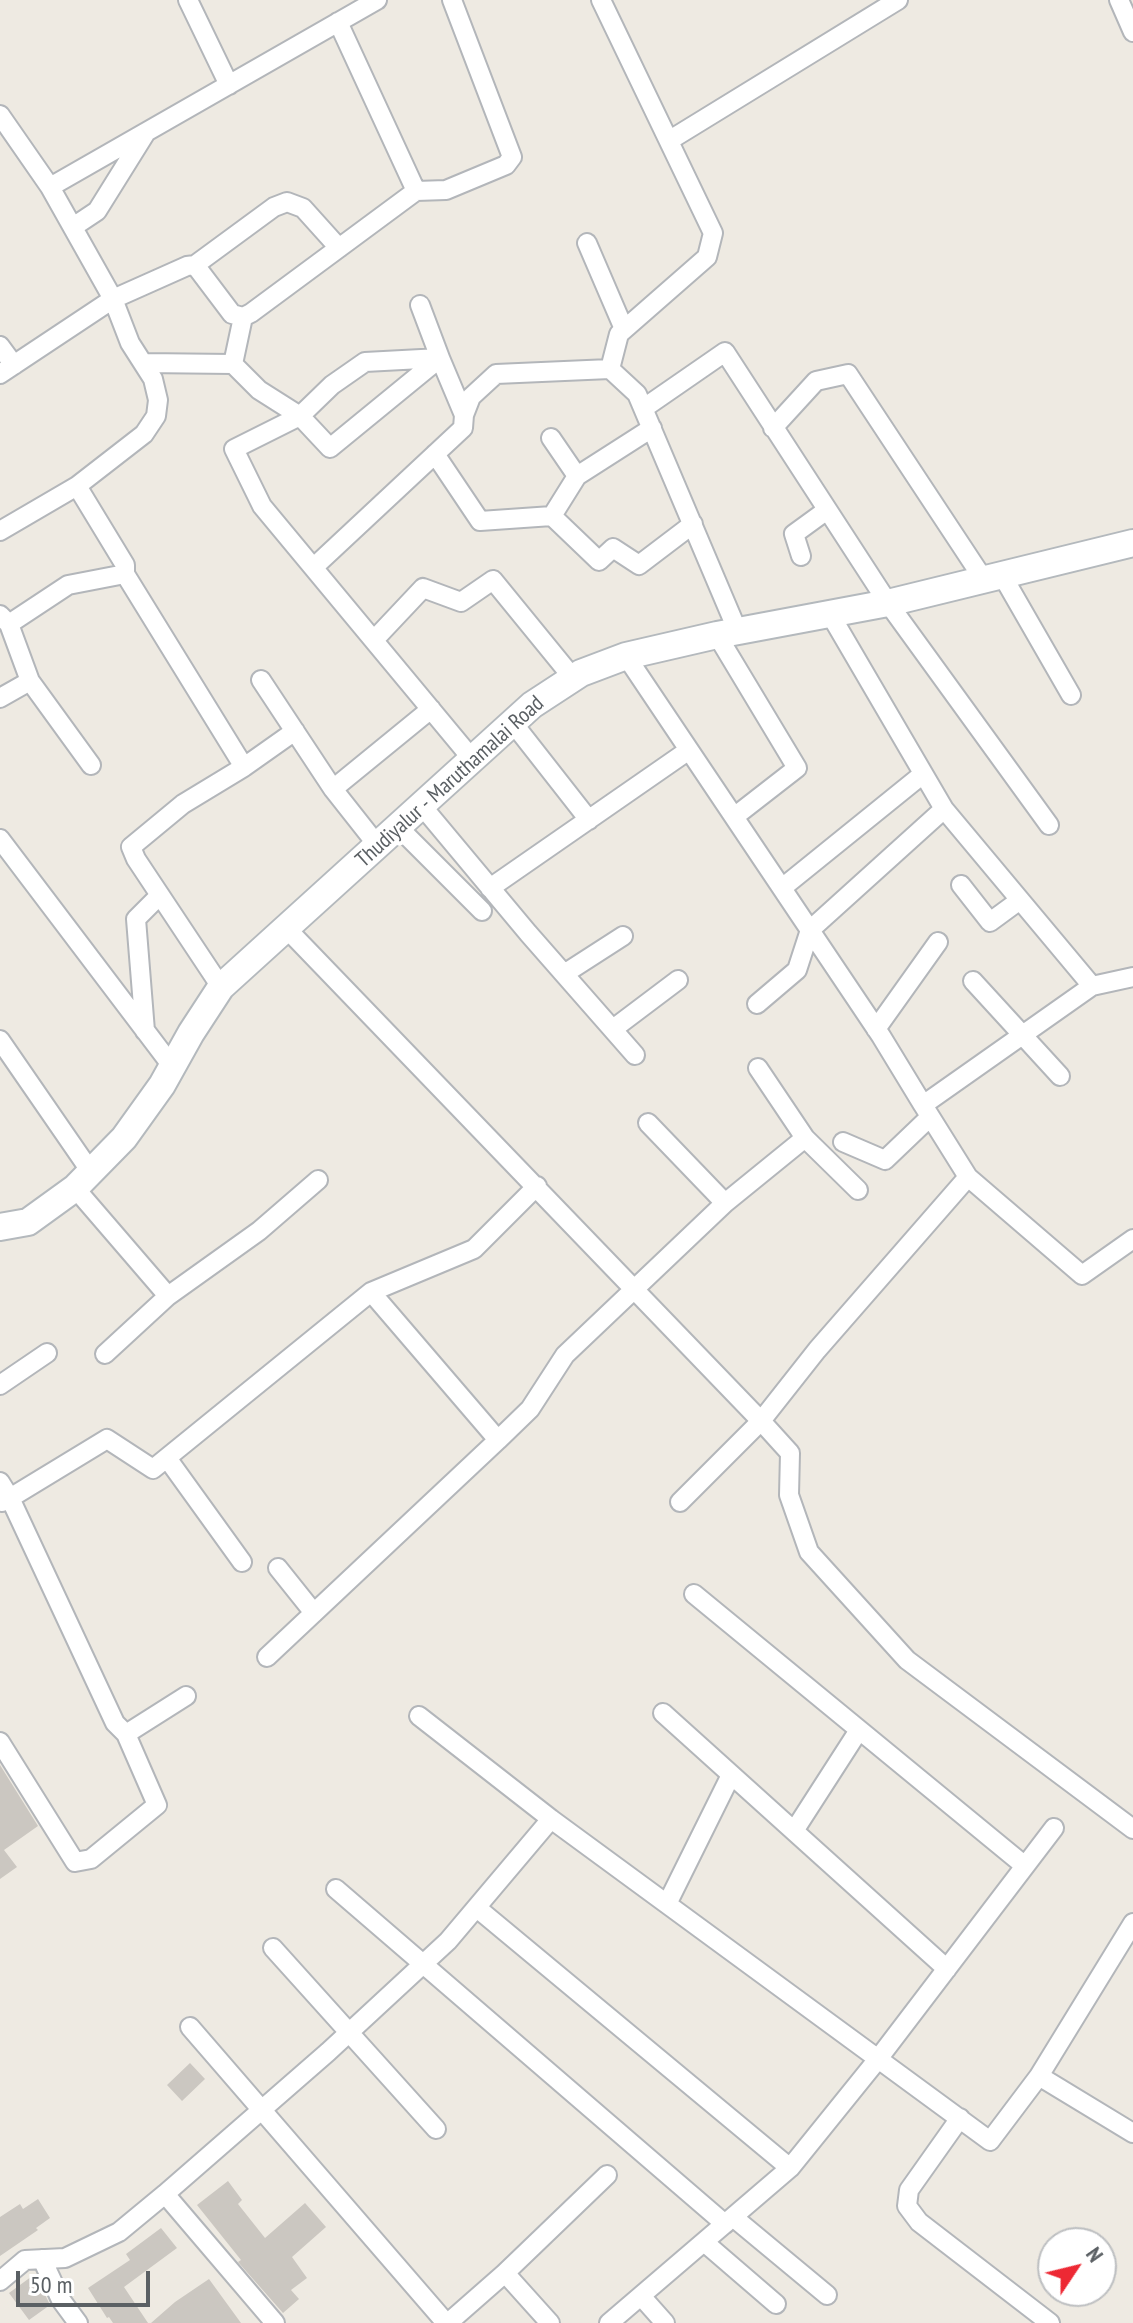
<!DOCTYPE html>
<style>
body{margin:0}
#map{position:relative;width:1133px;height:2323px;overflow:hidden;background:#eeeae2;font-family:"PT Sans Narrow",sans-serif}
canvas{display:block}
.north{position:absolute;left:1037px;top:2227px;width:80px;height:80px;box-sizing:border-box;background:#fff;border:2px solid #bdbfc1;border-radius:50%;rotate:55deg;font-size:22px;font-weight:700;line-height:32px;text-align:center;color:#5b6064}
.north::after{content:'';display:block;margin:auto;width:28px;height:36px;background:#ed2934;clip-path:polygon(50% 0,100% 100%,50% 72%,0 100%)}
.scale{position:absolute;left:16px;top:2271px;width:134px;height:36px;box-sizing:border-box;border:4px solid #5b6064;border-top:0;padding-left:10px;font-size:24px;line-height:28px;white-space:nowrap;color:#5b6064;-webkit-text-stroke:6px #fff;paint-order:stroke}
</style>
<div id="map">
<canvas width="1133" height="2323"></canvas>
<div class="north">N</div>
<div class="scale">50 m</div>
</div>
<script>
const ctx = document.querySelector('canvas').getContext('2d');
ctx.lineJoin = 'round';
function fill(path, color) { ctx.fillStyle = color; ctx.fill(path, 'evenodd'); }
const toPath = rows => new Path2D(rows.map(r => 'M' + r).join(''));
function stroke(path, color, width, dash) { ctx.strokeStyle = color; ctx.lineWidth = width; ctx.lineCap = dash ? 'butt' : 'round'; ctx.setLineDash(dash || []); ctx.stroke(path); }
function label(font, color, halo, rows, align = 'center') {
  ctx.font = font + ' "PT Sans Narrow",sans-serif'; ctx.lineWidth = 8; ctx.setLineDash([]); ctx.textBaseline = 'middle'; ctx.strokeStyle = halo; ctx.fillStyle = color; for (const [text, x, y, turn = 0] of rows) {
    ctx.save(); ctx.translate(x, y); ctx.rotate((+turn || 0) * Math.PI / 180); ctx.textAlign = isNaN(turn) ? turn : align; if (halo) ctx.strokeText(text, 0, 0); ctx.fillText(text, 0, 0); ctx.restore();
  }
}
fill(toPath([
 [0,1765,38,1826,4,1850,17,1867,0,1879],
 [190,2063,205,2079,182,2101,167,2085],
 [228,2181,242,2200,238,2204,265,2238,305,2203,326,2227,292,2257,307,2278,291,2290,299,2299,283,2313,238,2262,241,2260,197,2205],
 [38,2199,50,2218,36,2228,38,2230,0,2256,0,2217,20,2204,23,2209],
 [161,2228,177,2248,124,2287,148,2323,113,2323,109,2317,107,2318,88,2288,130,2260,126,2254],
 [35,2274,50,2305,29,2320,9,2293],
 [209,2279,241,2323,151,2323,175,2302]
]), '#cbc7c1');
const minor = toPath([
 [188,0,229,85],
 [601,0,713,233,707,257,619,334,610,369],
 [1119,0,1133,32],
 [338,22,416,191,446,190,506,165,512,157,452,0],
 [0,115,50,187],
 [670,140,898,0],
 [73,227,97,211,145,134],
 [587,243,624,329],
 [195,265,274,207,287,202,303,208,339,248],
 [420,305,440,358,365,362,332,385,300,416,234,449,262,506,473,760],
 [0,346,14,365],
 [143,363,233,364,259,390,300,416,330,448,440,358,464,415],
 [233,364,243,317],
 [0,374,113,299,187,266,195,265,232,314,243,317,251,313,416,191],
 [644,408,725,352,888,603,1049,825],
 [773,428,816,381,848,374,984,580],
 [551,438,577,476],
 [435,454,480,521,552,516,577,476,652,428],
 [77,486,125,565,125,574,244,767,183,804,131,847,136,859,221,987],
 [552,516,599,561,613,548,639,565,693,524],
 [0,531,77,486,144,434,156,416,158,400,153,379,130,343,113,299,50,187,377,0],
 [801,556,794,534,827,510],
 [314,567,463,428,464,415,471,397,496,374,610,369,637,394,738,632],
 [1002,575,1071,695],
 [0,615,9,624,30,681,91,765],
 [9,624,68,585,125,574],
 [717,635,797,768,734,817],
 [374,640,423,588,461,602,493,580,573,678],
 [626,656,881,1036,923,1105,1092,986,944,809,830,614],
 [261,680,333,789,378,846],
 [0,698,30,681],
 [513,723,589,820],
 [244,767,295,731],
 [333,789,431,709],
 [422,806,528,933,635,1055],
 [398,827,482,911],
 [0,839,172,1066],
 [961,885,990,922,1020,900],
 [490,888,689,750],
 [782,888,923,774],
 [287,929,761,1421,817,1350,968,1177,923,1105],
 [564,974,623,936],
 [973,981,1060,1076],
 [1092,986,1133,977],
 [757,1004,797,970,810,930,944,809],
 [613,1029,678,980],
 [876,1029,938,942],
 [145,1031,136,919,160,895],
 [0,1040,91,1172],
 [758,1068,805,1138,858,1190],
 [648,1123,725,1203],
 [843,1142,885,1160,930,1117],
 [968,1177,1082,1275,1133,1239],
 [75,1188,168,1296],
 [105,1354,168,1296,259,1231,318,1180],
 [0,1385,47,1353],
 [498,1440,530,1409,565,1355,725,1203,805,1138],
 [167,1458,242,1562],
 [0,1482,10,1498,107,1439,153,1469,371,1292,474,1249,537,1186],
 [680,1502,761,1421,790,1453,789,1495,809,1552,907,1660,1133,1829],
 [278,1568,314,1613],
 [694,1594,1025,1866],
 [267,1657,498,1440,371,1292],
 [663,1713,947,1969],
 [419,1716,551,1819,990,2141,1039,2076,1133,2133],
 [126,1734,186,1696],
 [0,1742,75,1862,91,1859,157,1805,126,1734,115,1723,10,1498,2,1502],
 [794,1831,859,1730],
 [336,1889,725,2224],
 [667,1904,731,1775],
 [477,1908,790,2168],
 [273,1948,436,2129],
 [190,2027,446,2323],
 [1039,2076,1133,1923],
 [960,2118,909,2190,907,2206,919,2222,1050,2323],
 [165,2194,275,2323],
 [733,2217,827,2295],
 [704,2242,776,2304],
 [42,2259,61,2300,78,2323],
 [505,2273,607,2175],
 [0,2281,25,2260,65,2258,119,2232,165,2194,328,2052,448,1941,551,1819],
 [641,2296,665,2323],
 [448,2323,505,2273,550,2323],
 [609,2323,790,2168,878,2059,1054,1828]
]);
const secondary = toPath([
 [0,1227,28,1222,75,1188,124,1138,162,1085,191,1033,221,987,532,705,581,673,626,656,717,635,888,603,1133,543]
]);
stroke(minor, '#b3b6ba', 22);
stroke(secondary, '#b4b9bd', 30);
stroke(minor, '#fff', 18);
stroke(secondary, '#fff', 26);
label('22px', '#5b6064', '#fff', [
 ["Thudiyalur - Maruthamalai Road",450,782,-42]
]);
</script>
